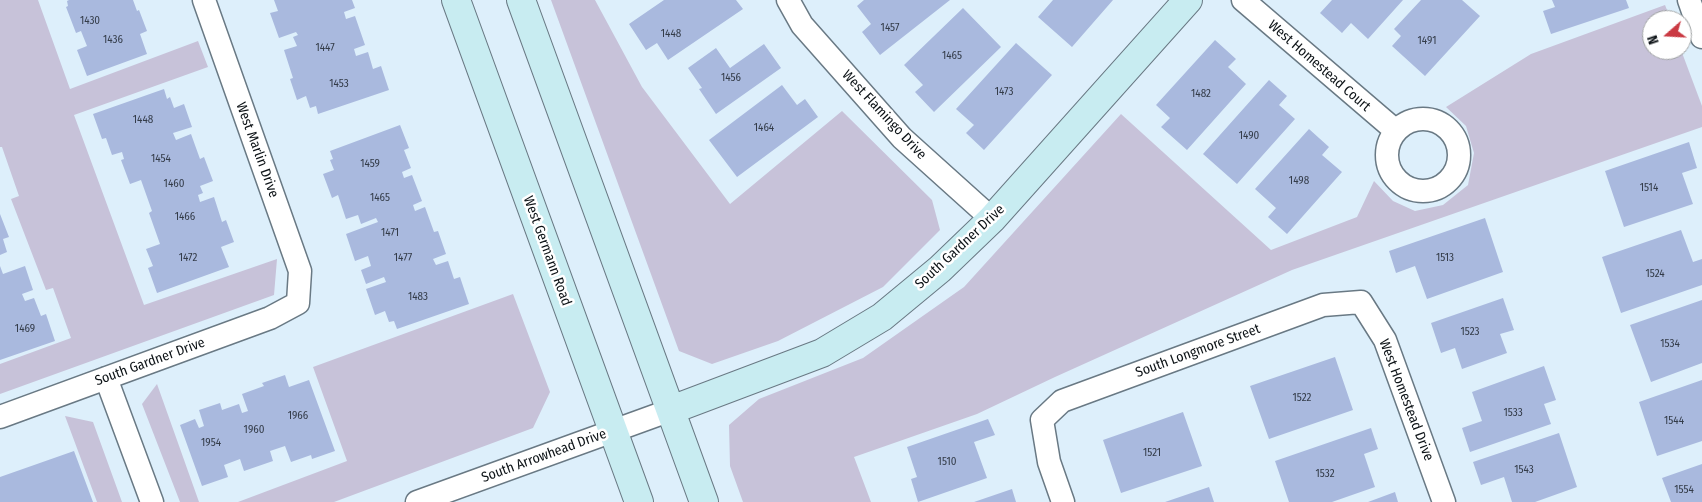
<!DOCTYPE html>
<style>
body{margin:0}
#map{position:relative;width:1702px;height:502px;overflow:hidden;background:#ddeffb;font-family:"Fira Sans Condensed",sans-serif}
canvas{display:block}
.north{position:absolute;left:1642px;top:10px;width:50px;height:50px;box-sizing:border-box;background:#fff;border:1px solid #9ea1a2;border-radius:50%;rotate:251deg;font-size:14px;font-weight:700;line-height:20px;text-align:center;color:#0d1317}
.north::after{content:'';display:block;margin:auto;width:18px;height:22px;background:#ca3a43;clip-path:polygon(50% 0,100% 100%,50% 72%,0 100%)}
</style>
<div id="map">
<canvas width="1702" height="502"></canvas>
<div class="north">N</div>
</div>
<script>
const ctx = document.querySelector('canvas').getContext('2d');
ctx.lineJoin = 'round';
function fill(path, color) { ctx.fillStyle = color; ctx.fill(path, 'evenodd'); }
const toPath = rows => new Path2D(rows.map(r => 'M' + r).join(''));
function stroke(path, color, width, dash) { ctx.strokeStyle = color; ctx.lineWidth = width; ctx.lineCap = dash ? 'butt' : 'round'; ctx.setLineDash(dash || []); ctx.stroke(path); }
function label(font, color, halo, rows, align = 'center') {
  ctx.font = font + ' "Fira Sans Condensed",sans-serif'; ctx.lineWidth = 5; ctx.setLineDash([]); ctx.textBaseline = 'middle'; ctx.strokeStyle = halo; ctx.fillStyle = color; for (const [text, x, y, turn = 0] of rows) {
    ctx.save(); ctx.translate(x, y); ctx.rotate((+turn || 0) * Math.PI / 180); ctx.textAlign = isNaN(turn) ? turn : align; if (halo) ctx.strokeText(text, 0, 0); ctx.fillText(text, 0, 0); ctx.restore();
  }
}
fill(toPath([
 [0,0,38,0,70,89,198,41,208,67,74,115,144,305,277,259,274,295,0,394,0,364,71,338,53,288,46,290,11,199,19,196,2,147,0,147],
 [551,0,595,0,642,87,730,204,842,111,932,200,940,230,883,287,778,341,712,364,679,351],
 [1665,5,1671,20,1652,20,1652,50,1681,50,1702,106,1702,127,1292,270,1055,377,977,414,854,457,871,502,743,502,730,466,729,425,759,399,863,358,964,287,1121,114,1271,250,1357,217,1374,181,1393,201,1415,211,1443,205,1468,185,1474,153,1466,126,1446,107,1531,54],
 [513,294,550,392,533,428,334,502,238,502,347,461,313,367],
 [157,384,199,502,180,502,142,404],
 [65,416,93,422,122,502,97,502]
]), '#c7c2d9');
fill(toPath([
 [69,0,133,0,137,11,139,10,147,31,140,34,147,54,87,76,77,50,87,46,81,31,76,33,66,7,68,6,67,1],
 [274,0,352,0,355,8,344,12,346,19,355,16,365,45,354,49,356,56,368,52,373,69,381,66,389,90,318,114,316,106,310,108,306,96,297,100,290,79,293,78,284,50,297,46,293,37,298,35,296,32,279,38,270,13,278,11],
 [664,0,736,0,743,9,668,60,657,43,646,50,629,24],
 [864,0,950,0,880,55,862,32,871,24,857,6],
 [1053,0,1113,0,1072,47,1038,17],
 [1332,0,1403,0,1368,39,1351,23,1342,33,1320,13],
 [1421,0,1462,0,1480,16,1425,76,1392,46,1401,36,1394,29],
 [1552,0,1626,0,1629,8,1551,34,1543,11,1555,7],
 [963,8,1001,47,934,112,915,92,923,85,904,65],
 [1215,40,1236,59,1228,67,1246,84,1187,150,1161,127,1170,118,1156,105],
 [1016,43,1052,75,984,150,966,133,974,125,956,109],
 [764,44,781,68,716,114,699,89,702,88,688,68,716,48,730,68],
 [1269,80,1287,96,1279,105,1295,119,1237,184,1203,154],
 [782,85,797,105,805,99,818,117,737,177,709,140],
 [164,89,167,99,170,97,174,108,184,104,192,127,173,133,176,140,191,134,200,159,204,157,213,181,200,186,203,193,198,195,200,202,214,197,222,222,226,220,234,242,221,247,229,267,157,293,148,268,153,266,146,249,160,244,149,213,152,211,141,180,130,184,121,160,124,159,122,152,112,155,106,138,102,139,93,114],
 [400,125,409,148,404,150,411,168,402,172,404,178,412,175,422,201,413,205,415,211,425,207,434,232,438,231,446,254,433,259,436,265,448,261,454,279,460,277,469,304,397,329,394,321,389,322,385,311,375,315,366,289,386,282,384,277,366,284,361,270,371,266,368,256,355,261,346,234,378,222,376,218,361,224,358,215,346,219,338,195,332,198,323,174,334,170,330,160,333,159,330,151],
 [1309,129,1329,147,1322,155,1342,172,1287,234,1268,217,1276,208,1255,189],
 [1689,142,1697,168,1682,173,1693,204,1624,227,1605,171],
 [0,214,9,237,3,239,7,252,0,255],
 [1485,218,1503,272,1427,299,1415,266,1396,273,1389,251],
 [1681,230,1693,262,1702,259,1702,285,1621,313,1602,257],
 [0,266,3,274,25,266,33,290,22,294,25,301,34,298,41,316,46,314,55,341,0,360],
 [1503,298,1514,330,1500,334,1507,353,1462,369,1455,348,1441,353,1431,323],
 [1702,300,1702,363,1651,382,1630,325],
 [1335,357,1353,410,1269,439,1250,386],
 [1544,366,1556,400,1544,404,1551,424,1470,452,1462,428,1482,421,1472,392],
 [285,375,289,387,309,380,335,451,312,459,311,455,291,462,285,446,270,451,273,461,244,471,240,459,224,465,228,477,202,486,180,425,195,419,199,428,204,426,199,410,220,403,222,410,239,404,242,413,248,411,242,394,264,386,262,383],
 [1702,380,1702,441,1657,456,1639,402],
 [1183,412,1202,466,1121,493,1103,440],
 [988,419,995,435,974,442,987,478,918,502,911,479,917,477,907,447],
 [1371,428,1378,449,1364,454,1375,487,1332,502,1289,502,1275,461],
 [1559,433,1577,487,1535,502,1512,502,1504,477,1481,485,1473,462],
 [74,451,93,502,0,502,0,477],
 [1702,464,1702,502,1671,502,1662,478],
 [1209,487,1214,502,1165,502],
 [1012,489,1016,502,974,502],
 [1395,492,1398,502,1368,502]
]), '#a9b9de');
const street = toPath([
 [788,0,802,25,902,138,992,219],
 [1243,0,1396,131],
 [1689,0,1702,37],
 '1387 155a36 36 0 1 1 72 0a36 36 0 1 1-72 0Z',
 [106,378,152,502],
 [0,417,270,318,298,303,300,271,204,0],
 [417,502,671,410],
 [1063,502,1049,462,1042,420,1062,401,1323,305,1361,302,1385,340,1444,502]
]);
const secondary = toPath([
 [456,0,639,502],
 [521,0,704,502],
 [671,410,822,353,882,317,940,269,992,219,1188,0]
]);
stroke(street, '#697984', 25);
stroke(secondary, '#697984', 30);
stroke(street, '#fff', 22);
stroke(secondary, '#c8ecf1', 28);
label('11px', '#343c49', null, [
 ["1430",90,21],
 ["1457",890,28],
 ["1448",671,34],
 ["1436",113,40],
 ["1491",1427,41],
 ["1447",325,48],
 ["1465",952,56],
 ["1456",731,78],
 ["1453",339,84],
 ["1473",1004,92],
 ["1482",1201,94],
 ["1448",143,120],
 ["1464",764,128],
 ["1490",1249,136],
 ["1454",161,159],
 ["1459",370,164],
 ["1498",1299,181],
 ["1460",174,184],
 ["1514",1649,188],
 ["1465",380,198],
 ["1466",185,217],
 ["1471",390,233],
 ["1472",188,258],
 ["1477",403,258],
 ["1513",1445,258],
 ["1524",1655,274],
 ["1483",418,297],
 ["1469",25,329],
 ["1523",1470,332],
 ["1534",1670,344],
 ["1522",1302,398],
 ["1533",1513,413],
 ["1966",298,416],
 ["1544",1674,421],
 ["1960",254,430],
 ["1954",211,443],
 ["1521",1152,453],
 ["1510",947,462],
 ["1543",1524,470],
 ["1532",1325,474],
 ["1554",1684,490]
]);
label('14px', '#0d1317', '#fff', [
 ["West Homestead Court",1319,66,41],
 ["West Flamingo Drive",884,115,47],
 ["West Marlin Drive",257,150,70],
 ["South Gardner Drive",960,247,-43],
 ["West Germann Road",547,251,70],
 ["South Longmore Street",1198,351,-20],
 ["South Gardner Drive",150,362,-20],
 ["West Homestead Drive",1406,400,69],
 ["South Arrowhead Drive",544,456,-20]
]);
</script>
